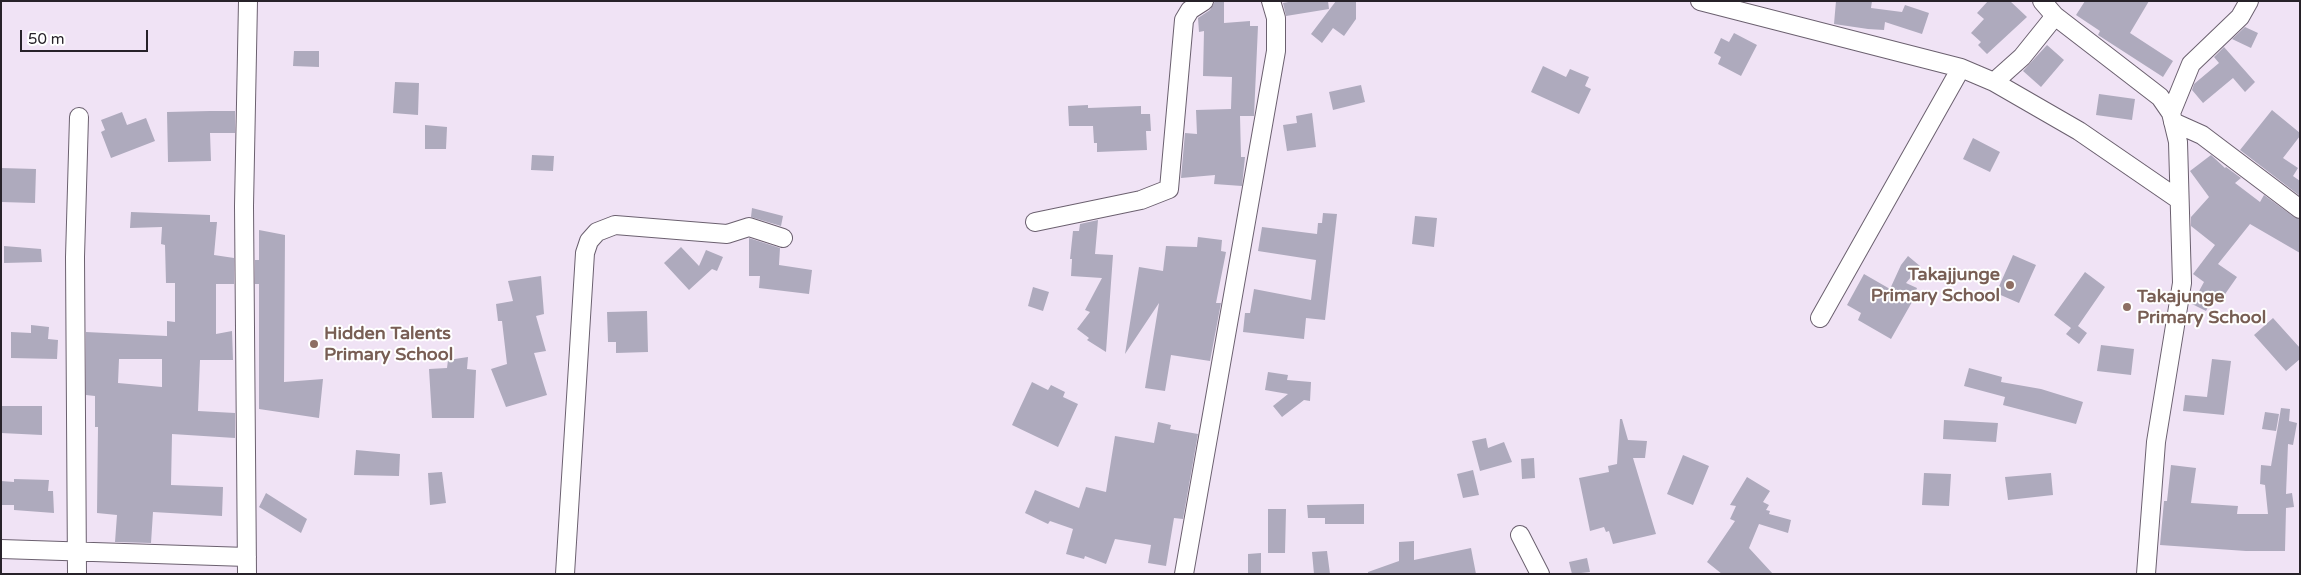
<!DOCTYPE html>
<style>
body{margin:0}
#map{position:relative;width:2301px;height:575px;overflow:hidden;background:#f0e3f5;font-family:"Varela Round",sans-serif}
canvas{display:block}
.frame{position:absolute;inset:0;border:2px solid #272229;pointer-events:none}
.scale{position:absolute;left:20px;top:30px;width:128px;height:22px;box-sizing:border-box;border:2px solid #272229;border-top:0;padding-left:6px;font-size:15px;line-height:18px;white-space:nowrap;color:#272229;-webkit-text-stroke:4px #fff;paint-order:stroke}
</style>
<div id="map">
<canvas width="2301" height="575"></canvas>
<div class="frame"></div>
<div class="scale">50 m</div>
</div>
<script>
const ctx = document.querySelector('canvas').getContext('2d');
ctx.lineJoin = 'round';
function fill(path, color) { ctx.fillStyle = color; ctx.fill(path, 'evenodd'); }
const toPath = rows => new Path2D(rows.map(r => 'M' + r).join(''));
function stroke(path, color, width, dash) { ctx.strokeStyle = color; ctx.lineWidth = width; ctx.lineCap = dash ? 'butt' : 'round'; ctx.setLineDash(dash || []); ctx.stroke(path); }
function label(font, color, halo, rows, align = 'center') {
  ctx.font = font + ' "Varela Round",sans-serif'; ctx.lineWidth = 4; ctx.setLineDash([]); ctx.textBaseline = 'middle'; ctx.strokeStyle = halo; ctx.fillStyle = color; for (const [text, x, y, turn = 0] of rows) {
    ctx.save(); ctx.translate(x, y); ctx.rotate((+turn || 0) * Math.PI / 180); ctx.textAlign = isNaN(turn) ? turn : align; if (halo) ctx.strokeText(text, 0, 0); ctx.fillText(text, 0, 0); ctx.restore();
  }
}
fill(toPath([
 [1215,1,1224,1,1224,23,1250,21,1250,26,1258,26,1254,116,1240,116,1241,157,1245,157,1242,186,1214,184,1215,175,1181,178,1185,133,1197,134,1196,110,1231,109,1232,77,1203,76,1204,31,1199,32,1198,18,1210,10],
 [1294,1,1328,1,1329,9,1286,16,1283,3],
 [1336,1,1356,1,1356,19,1344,36,1333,28,1322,43,1311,34],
 [1836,1,1872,1,1871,8,1902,12,1905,5,1929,13,1922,34,1885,22,1884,30,1868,29,1834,24],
 [1988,1,2010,1,2027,17,1987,54,1978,45,1981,42,1971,33,1984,19,1977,13],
 [2085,1,2149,1,2130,33,2173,61,2163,77,2098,35,2100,31,2076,15],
 [2245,27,2258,33,2251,48,2232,39],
 [1734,33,1757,45,1741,76,1718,64,1721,57,1714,53,1721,38,1729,42],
 [2047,45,2064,60,2041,87,2023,71],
 [2224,47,2255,82,2245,92,2233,78,2203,103,2192,90,2194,84,2219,63,2214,57],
 [294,51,319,51,319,67,293,66],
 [1543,66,1566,77,1570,69,1589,77,1585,86,1591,89,1579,114,1531,92],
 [395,82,419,83,418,115,393,113],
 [1361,85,1365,102,1333,110,1329,92],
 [2099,94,2135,99,2132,120,2096,115],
 [1088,105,1088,108,1141,106,1141,114,1150,114,1151,131,1146,131,1147,150,1097,152,1097,143,1094,143,1093,126,1069,126,1068,106],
 [2272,110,2300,133,2300,136,2283,158,2298,168,2293,176,2300,181,2300,196,2240,150],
 [210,111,235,111,235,133,210,133,211,161,168,162,167,112],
 [122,112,127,125,146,118,155,141,111,158,101,132,105,130,101,120],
 [1312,113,1316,147,1287,151,1283,125,1297,123,1296,116],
 [425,125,447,127,446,149,425,149],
 [1973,138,2000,152,1990,172,1963,159],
 [532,155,554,156,553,171,531,170],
 [2211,155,2225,168,2226,167,2241,178,2235,183,2260,202,2264,195,2294,217,2300,219,2300,253,2250,224,2218,264,2237,277,2223,297,2216,292,2206,311,2192,304,2204,282,2193,274,2215,245,2191,226,2191,217,2209,197,2190,171],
 [1,168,36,169,35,203,1,202],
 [752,208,783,216,781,226,751,217],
 [131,212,210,215,210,222,217,222,214,255,234,258,234,284,216,284,216,334,232,331,233,360,200,360,198,411,235,413,235,438,172,434,171,485,223,487,222,516,153,512,151,543,115,542,117,515,97,513,98,427,95,427,95,396,86,395,86,332,167,336,167,321,175,322,175,283,166,283,165,245,161,244,162,227,130,228],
 [119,359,162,359,162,387,118,383],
 [1323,213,1337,214,1325,320,1306,318,1304,339,1243,332,1245,313,1250,313,1254,289,1311,300,1316,260,1258,251,1262,227,1317,234,1318,223,1322,223],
 [1415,216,1437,218,1434,247,1412,244],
 [1098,220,1095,254,1113,255,1106,352,1087,340,1089,338,1077,329,1090,312,1085,310,1102,278,1071,276,1072,259,1070,259,1073,231,1079,231,1080,224],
 [259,230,285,235,284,382,323,379,319,418,259,409,259,284,255,284,255,260,259,260],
 [1198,237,1222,240,1221,251,1226,252,1216,303,1221,303,1210,361,1171,355,1165,391,1145,388,1159,303,1125,354,1139,267,1163,271,1166,246,1197,247],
 [749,238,780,248,779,265,812,270,809,294,759,288,760,276,749,276],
 [4,246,41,249,42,262,4,263],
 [681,247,699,266,706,250,723,257,717,271,712,269,689,290,664,263],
 [2013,255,2036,265,2019,303,1996,293],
 [1908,256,1920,266,1906,283,1917,288,1912,302,1891,339,1858,320,1861,313,1847,305,1864,274,1890,289,1901,265],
 [2085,272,2105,287,2078,326,2087,333,2079,344,2066,334,2071,328,2054,315],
 [541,276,544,314,536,316,546,351,534,353,547,395,506,407,491,369,507,364,502,321,498,321,496,304,513,301,508,281],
 [1033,287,1049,292,1043,311,1028,306],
 [647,311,648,352,616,353,616,342,608,342,607,312],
 [2273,318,2300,348,2300,359,2286,371,2254,335],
 [31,325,49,327,48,339,58,340,57,359,11,358,11,332,31,333],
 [2101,345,2134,349,2131,375,2097,371],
 [468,357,467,369,476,370,474,418,432,418,429,369,447,368,448,360],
 [2212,359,2231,361,2224,415,2183,411,2185,395,2207,397],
 [1969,368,2002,377,2001,382,2041,389,2083,402,2076,424,2003,405,2005,397,1964,386],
 [1268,372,1288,375,1287,380,1311,382,1310,401,1304,400,1282,417,1273,406,1288,394,1265,390],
 [1032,382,1048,390,1051,385,1065,392,1063,397,1078,404,1058,447,1012,425],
 [1,406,42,406,42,435,1,433],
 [2281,408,2290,409,2289,421,2297,423,2293,445,2288,444,2286,494,2292,493,2294,507,2286,508,2285,551,2246,551,2160,545,2164,501,2167,501,2171,465,2196,468,2191,503,2238,506,2237,514,2268,514,2265,485,2260,484,2261,465,2271,466],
 [2265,412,2279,414,2276,431,2262,429],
 [1620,419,1622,419,1628,440,1647,441,1645,458,1633,458,1656,534,1613,544,1609,531,1606,532,1604,527,1590,531,1579,478,1609,472,1608,466,1617,464],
 [1944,420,1998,423,1996,442,1943,439],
 [1158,422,1171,425,1170,429,1198,434,1183,519,1174,518,1166,566,1148,563,1151,545,1115,539,1106,564,1085,556,1084,559,1066,554,1073,529,1050,521,1048,524,1025,513,1035,490,1079,508,1086,487,1106,492,1115,436,1154,443],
 [1486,438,1488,448,1504,442,1512,462,1480,471,1472,441],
 [356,450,400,454,399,476,354,475],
 [1683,455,1709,466,1693,505,1667,494],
 [1534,458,1535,478,1522,479,1521,459],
 [1473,470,1479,495,1463,498,1457,474],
 [442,472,446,503,430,505,428,473],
 [1924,473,1951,474,1949,506,1922,505],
 [2051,473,2053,495,2008,500,2005,477],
 [1747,477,1770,491,1763,502,1769,505,1766,510,1770,511,1769,514,1791,520,1788,533,1759,524,1749,548,1773,574,1722,574,1707,562,1735,521,1730,519,1736,506,1730,505],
 [14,479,49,480,48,491,53,491,54,513,14,510,14,505,1,505,1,481,14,482],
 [266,493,307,519,301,533,259,507],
 [1364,504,1364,524,1325,524,1325,518,1308,518,1307,505],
 [1268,509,1286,509,1285,553,1268,553],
 [1414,541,1414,560,1471,548,1476,574,1368,574,1368,572,1399,561,1399,542],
 [1327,551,1330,574,1314,574,1312,552],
 [1261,553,1261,574,1248,574,1248,554],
 [1587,558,1590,572,1572,574,1569,562]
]), '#aeaabd');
const minor = toPath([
 [1700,1,1961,68,1994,82,2022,57,2055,16],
 [2042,1,2055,16,2160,97,2171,113,2178,142,2182,283,2156,442,2146,574],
 [1994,82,2079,131,2178,199],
 [2171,113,2191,64,2240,17,2249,1],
 [2173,122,2202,135,2300,209],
 [1035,222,1141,200,1169,189,1184,20,1190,10,1204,1],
 [1820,318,1961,68],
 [1520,535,1540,574],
 [1,549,247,557],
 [77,574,75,257,79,117],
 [247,574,244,206,248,1],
 [565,574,585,253,589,241,597,232,615,225,727,234,749,227,783,238],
 [1184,574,1276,51,1276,18,1271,1]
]);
stroke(minor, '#6b606f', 20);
stroke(minor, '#fff', 18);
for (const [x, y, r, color] of [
 [2010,285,5,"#8d6e63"],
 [2127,307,5,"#8d6e63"],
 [314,344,5,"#8d6e63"]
]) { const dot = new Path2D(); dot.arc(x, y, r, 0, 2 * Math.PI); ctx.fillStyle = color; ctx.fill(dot); stroke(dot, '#fff', 2); }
label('bold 18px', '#785e54', '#fff', [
 ["Takajjunge",2000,275,"right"],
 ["Primary School",2000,296,"right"],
 ["Takajunge",2137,297],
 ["Primary School",2137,318],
 ["Hidden Talents",324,334],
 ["Primary School",324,355]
], 'left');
</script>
